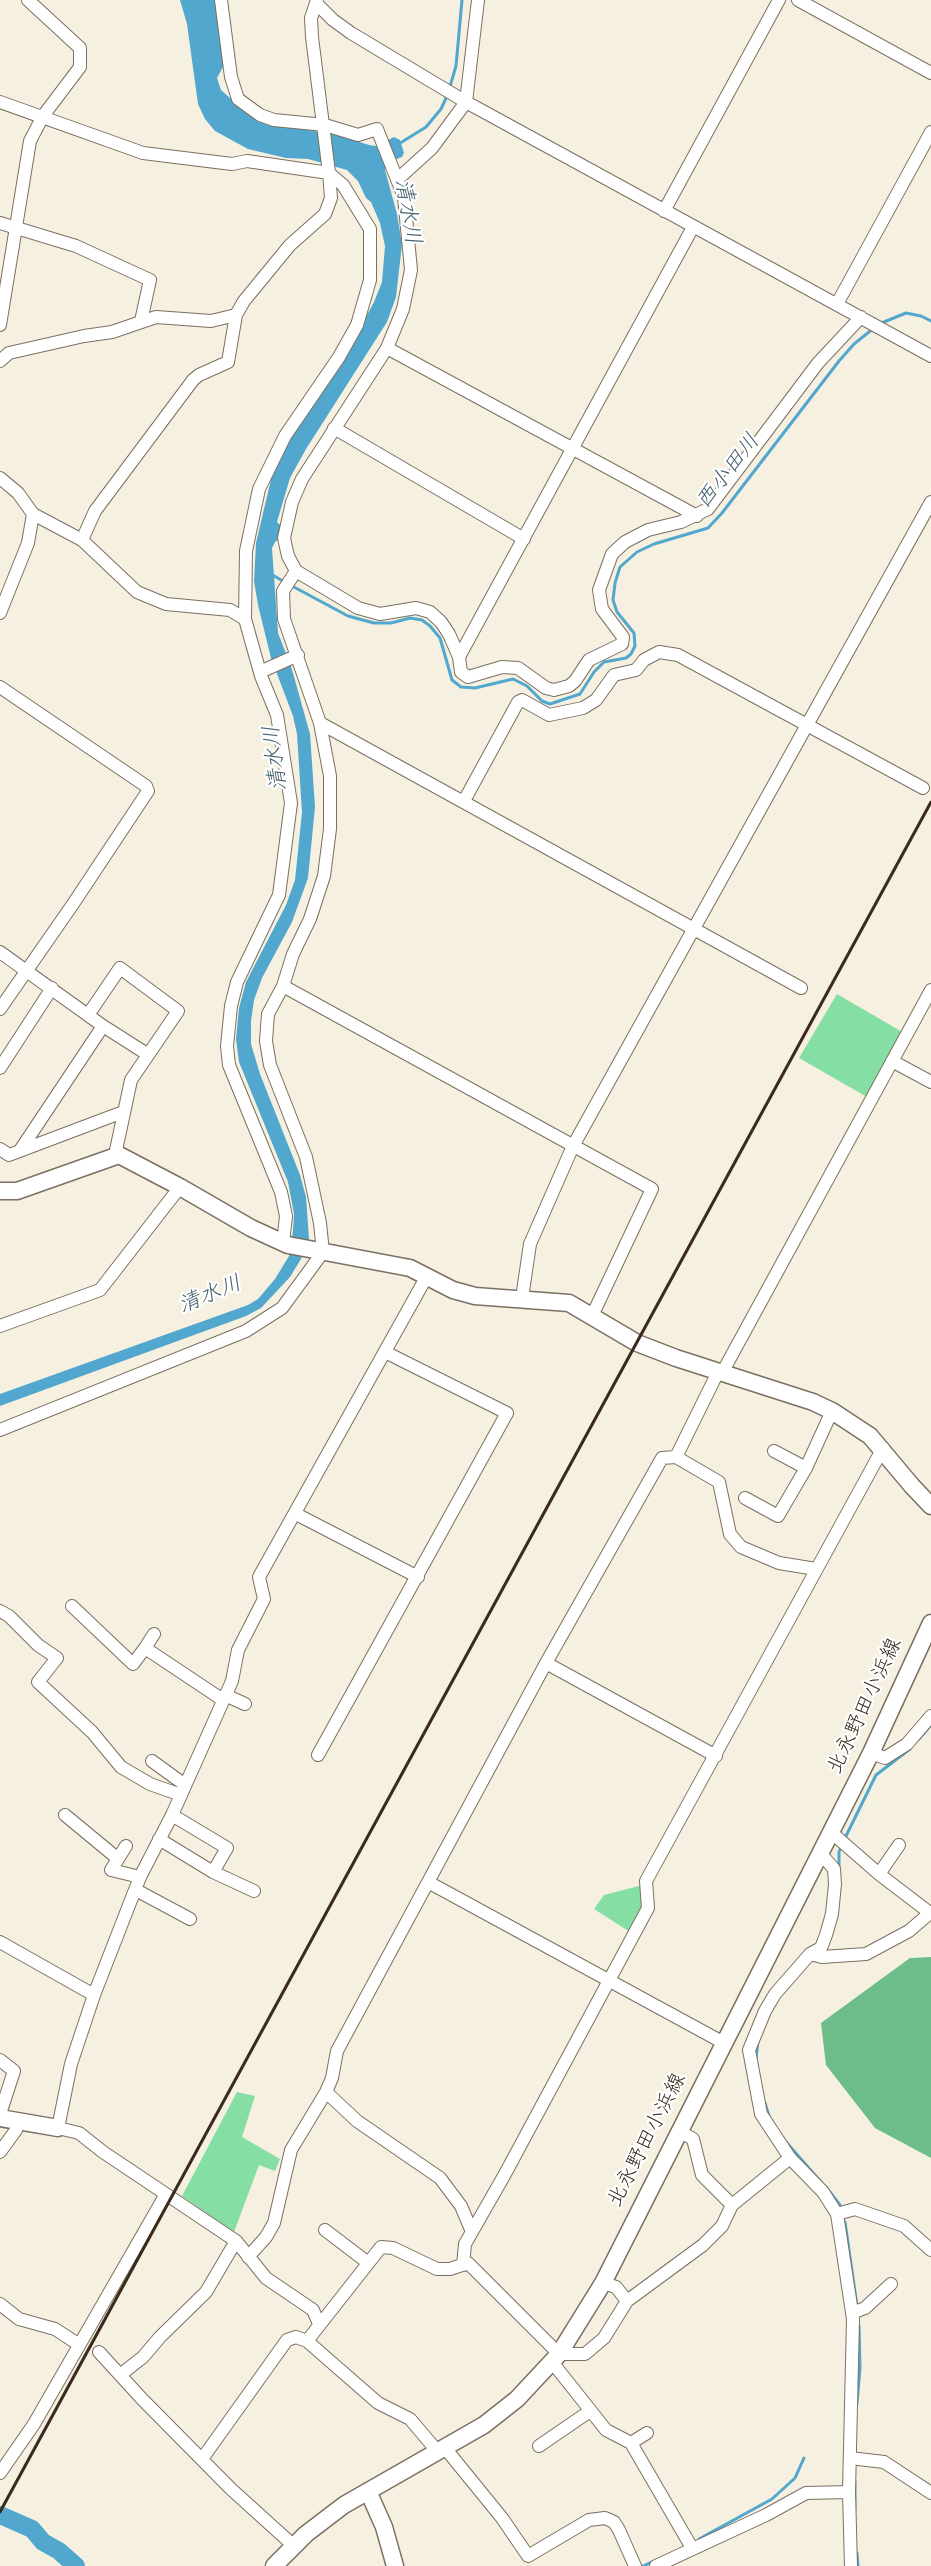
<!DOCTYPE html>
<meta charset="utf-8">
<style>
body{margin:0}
canvas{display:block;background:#f6f0e0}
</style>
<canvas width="931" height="2566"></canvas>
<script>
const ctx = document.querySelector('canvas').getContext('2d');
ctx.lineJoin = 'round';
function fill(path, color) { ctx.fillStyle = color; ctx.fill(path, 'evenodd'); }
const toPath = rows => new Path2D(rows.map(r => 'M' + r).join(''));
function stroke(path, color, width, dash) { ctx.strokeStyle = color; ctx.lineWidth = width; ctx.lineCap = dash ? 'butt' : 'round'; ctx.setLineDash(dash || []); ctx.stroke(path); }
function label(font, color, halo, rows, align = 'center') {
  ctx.font = font + ' "Gochi Hand","Klee One",sans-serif'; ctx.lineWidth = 4.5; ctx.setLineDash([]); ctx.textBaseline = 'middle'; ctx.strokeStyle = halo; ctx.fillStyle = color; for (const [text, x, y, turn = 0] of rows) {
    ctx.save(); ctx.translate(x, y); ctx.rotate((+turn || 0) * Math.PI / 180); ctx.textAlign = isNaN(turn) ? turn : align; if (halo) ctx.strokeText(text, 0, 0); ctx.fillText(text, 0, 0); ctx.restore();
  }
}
fill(toPath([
 [837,994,904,1033,867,1097,799,1058],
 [643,1885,643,1908,630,1932,594,1909,604,1895],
 [237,2092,255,2096,242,2137,280,2159,275,2171,259,2165,234,2232,182,2196]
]), '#85dea4');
fill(toPath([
 [931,1957,931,2158,875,2128,826,2065,821,2023,910,1958]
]), '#6cbd8a');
fill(toPath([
 [180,0,216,0,224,65,217,78,221,90,249,115,293,128,334,134,369,145,376,146,394,137,400,140,404,153,402,157,388,162,385,170,397,214,402,244,396,297,387,322,306,449,290,478,277,522,281,526,279,539,275,542,272,548,278,633,291,666,310,734,315,807,308,878,292,922,262,978,254,1000,251,1021,251,1044,260,1074,300,1175,306,1197,309,1238,301,1259,290,1277,261,1308,246,1316,0,1406,0,1394,248,1305,258,1299,275,1279,289,1256,293,1231,294,1214,288,1182,239,1062,236,1039,239,1008,246,982,286,905,295,880,302,812,297,734,293,716,271,658,258,605,254,581,256,543,273,471,291,435,352,343,374,302,382,282,385,246,380,223,371,202,366,198,358,181,347,170,308,159,286,158,248,149,215,131,205,119,198,104,187,24]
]), '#52a7ce');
stroke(toPath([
 [449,90,456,66,462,0],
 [397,145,426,127,441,109,447,96],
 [879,324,906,313,921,316,931,321],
 [271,574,286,583],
 [292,586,348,616,374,623,391,623,410,618,422,620,430,626,440,638,452,680,461,687,475,688,513,679,527,686,542,701,550,704,580,694,594,672,604,662,626,658,631,654,635,646,634,633,617,612,613,600,615,583,620,567,637,552,654,544,708,528,722,513,839,361,854,344,874,328],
 [919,1739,931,1725],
 [845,1838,876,1775,910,1749],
 [839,1870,839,1852,841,1847],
 [756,2059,758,2041],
 [765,2103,769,2116],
 [786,2142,821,2182],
 [826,2187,840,2205],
 [845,2222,857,2306],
 [857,2403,860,2368,859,2326],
 [855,2481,855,2510],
 [699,2539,772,2499,795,2478,804,2458],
 [857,2553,858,2566],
 [643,2566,654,2561]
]), '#52a7ce', 3);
stroke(toPath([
 [0,2515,32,2529,43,2542,59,2551,76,2566]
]), '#52a7ce', 18);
const street = toPath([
 [221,0,231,77,238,99,260,115,274,120,325,125,358,135,377,129,404,197,411,270,403,309,387,348,302,479,292,502,284,538,288,556,296,571,358,608,380,614,416,608,430,612,441,622,449,634,459,657,461,672,468,677,502,667,518,668,546,688,554,690,569,686,575,681,589,660,622,644,623,637,602,609,599,590,612,554,625,542,648,530,681,522,708,509,818,363,861,317],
 [798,0,931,73],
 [316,3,333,20,351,33,466,102,931,356],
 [0,102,143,153,232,164,247,161,329,173,343,185,370,229,370,280,357,325,339,357,285,436,259,489,246,551,245,619],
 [399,178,432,148,466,102,478,0],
 [664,211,779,0],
 [0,223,76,246,150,280,141,321],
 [837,304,931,132],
 [0,325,30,141,43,116,80,67,80,48,28,0],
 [387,348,697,516],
 [0,361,9,353,84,336,112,332,156,317,211,321,236,315,244,301,290,245,325,214,331,198,329,173,312,37,311,18,317,0],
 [334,428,524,539],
 [0,478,18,493,33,514,82,540,137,592,166,604,230,610,245,619,261,676,277,715,291,803,279,895,237,982,231,1006,227,1046,229,1065,281,1192,286,1216,283,1243],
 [82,540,95,511,193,380,199,375,228,362,236,315],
 [0,613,28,543,33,514],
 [459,657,693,227],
 [260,672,298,655],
 [0,687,146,786,148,791,73,904,0,1009],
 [320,723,801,988],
 [464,801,518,702,522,700,549,715,583,708,596,700,614,675,636,670,644,660,659,652,678,655,923,788],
 [0,952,103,1026,147,1054],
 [283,986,652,1189,592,1316],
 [88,1015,120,968,178,1011,131,1080,115,1155],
 [892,1061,931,1082],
 [0,1068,52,988],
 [0,1149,9,1155,123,1112],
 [21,1149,103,1026],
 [522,1298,530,1244,573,1146,931,502],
 [0,1326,100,1290,180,1187],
 [722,1373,931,990],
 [0,1430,246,1331,282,1308,323,1252,320,1223,306,1157,270,1065,266,1041,268,1014,283,986,293,954,310,919,324,876,330,829,330,776,320,723,284,619,283,591,296,571],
 [774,1451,806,1468],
 [676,1457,718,1372],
 [745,1498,778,1516,806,1468,832,1411],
 [296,1514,418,1577],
 [72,1606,133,1664,145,1648,223,1700],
 [0,1611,9,1616,38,1645,57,1658,38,1682,92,1732,121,1767,150,1784,181,1795],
 [145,1648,154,1634],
 [546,1663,716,1756],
 [225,1695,245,1704],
 [871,1753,885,1758,907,1744,931,1716],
 [318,1755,507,1413,385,1352],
 [152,1761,185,1785],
 [65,1815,117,1858],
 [172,1815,227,1848,213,1872],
 [832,1833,879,1874,930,1913],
 [159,1839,213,1872,254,1891],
 [126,1846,111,1870,140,1877],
 [821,1854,834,1869,835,1884,832,1914,826,1935,821,1948,810,1954,775,1994,765,2011,749,2050,761,2114,790,2158,823,2192,837,2214,853,2319,849,2492,851,2566],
 [879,1874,899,1845],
 [428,1882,724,2043],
 [136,1890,190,1919],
 [0,1942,94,1995],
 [810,1954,822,1957,866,1954,909,1931,931,1912],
 [0,2060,14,2071,0,2114],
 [326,2092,357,2121,440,2178,461,2206,472,2232],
 [679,2131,693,2139,702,2175,732,2205],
 [0,2152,16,2130,19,2122],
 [837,2214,855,2209,904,2226,931,2250],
 [325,2230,367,2262],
 [248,2257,266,2237,274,2223,291,2150,326,2092,332,2078,337,2051,546,1663,662,1458,676,1457,719,1482,730,1534,741,1547,779,1563,816,1569],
 [463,2265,465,2244,505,2174,648,1908,646,1881,883,1448],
 [603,2283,616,2287,627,2301],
 [0,2304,19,2319,55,2329,78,2344],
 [852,2313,865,2308,891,2284],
 [319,2324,313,2310,266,2278,236,2241,103,2152,79,2133,58,2128,71,2064,94,1995,140,1877,172,1815,232,1681,238,1650,264,1599,259,1577,427,1276],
 [307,2341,381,2247,393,2248,437,2269,450,2269,468,2263,559,2354,585,2354,604,2338,627,2301,703,2245,722,2226,732,2205,790,2158],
 [99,2352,142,2399,231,2489,294,2546],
 [552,2362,606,2430,631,2443,692,2548],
 [120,2375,143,2357,160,2337,206,2292,236,2241],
 [631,2443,647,2433],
 [539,2446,590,2411],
 [445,2448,502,2518,528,2556,589,2520,605,2518,614,2522,619,2530,635,2566],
 [850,2458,884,2462,931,2493],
 [202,2459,287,2340,296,2337,307,2341,378,2403,410,2419,438,2452],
 [0,2473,34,2424,166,2194],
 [656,2566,766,2515,806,2493,849,2492]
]);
const secondary = toPath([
 [0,1191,17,1191,119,1155,180,1187,251,1228,288,1245,410,1268,453,1290,475,1296,569,1303,637,1343,676,1358,813,1402,832,1411,870,1436,912,1486,931,1506],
 [0,2118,58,2128],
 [368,2491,384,2527,395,2566],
 [274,2566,306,2534,344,2505,484,2425,517,2399,559,2354,603,2283,871,1753,931,1623]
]);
stroke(street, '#7c6f62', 14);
stroke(secondary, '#7c6f62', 19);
stroke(street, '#fff', 12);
stroke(secondary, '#fff', 16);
stroke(toPath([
 [0,2512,931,802]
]), '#3b2a1e', 3);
label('21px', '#3b2a1e', '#fff', [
 ["北永野田小浜線",867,1707,-65],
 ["北永野田小浜線",649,2141,-63]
]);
label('italic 22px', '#45626d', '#fff', [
 ["清水川",405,212,80],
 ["西小田川",730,473,-52],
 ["清水川",278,758,-97],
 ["清水川",211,1297,-22]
]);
</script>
